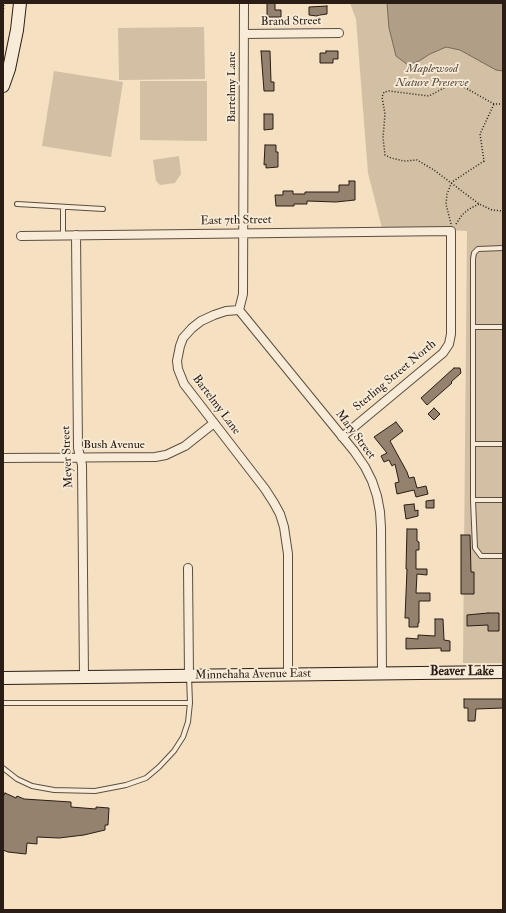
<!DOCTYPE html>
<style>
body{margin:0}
#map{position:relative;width:506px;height:913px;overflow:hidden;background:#f5e0c1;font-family:"IM FELL Double Pica",serif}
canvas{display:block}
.frame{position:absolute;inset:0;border:4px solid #2a1d16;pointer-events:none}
</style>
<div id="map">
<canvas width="506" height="913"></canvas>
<div class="frame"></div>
</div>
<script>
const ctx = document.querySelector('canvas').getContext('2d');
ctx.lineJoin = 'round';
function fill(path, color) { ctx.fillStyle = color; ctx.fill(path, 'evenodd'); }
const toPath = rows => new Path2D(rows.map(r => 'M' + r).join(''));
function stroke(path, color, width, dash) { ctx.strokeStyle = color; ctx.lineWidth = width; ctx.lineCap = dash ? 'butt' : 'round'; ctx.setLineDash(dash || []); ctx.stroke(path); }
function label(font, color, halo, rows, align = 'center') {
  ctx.font = font + ' "IM FELL Double Pica",serif'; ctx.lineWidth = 3.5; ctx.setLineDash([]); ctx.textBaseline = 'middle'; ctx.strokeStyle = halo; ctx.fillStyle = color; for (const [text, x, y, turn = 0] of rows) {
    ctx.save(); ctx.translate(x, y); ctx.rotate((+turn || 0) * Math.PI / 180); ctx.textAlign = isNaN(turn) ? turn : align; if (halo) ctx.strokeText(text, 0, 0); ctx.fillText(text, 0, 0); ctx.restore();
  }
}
fill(toPath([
 [350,3,503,3,503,663,463,663,467,231,411,228,383,232,368,173,356,19],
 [204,27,205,79,119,80,118,28],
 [54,71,123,82,111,157,42,146],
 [140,81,207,81,207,141,140,140],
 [179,156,181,174,175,183,160,185,156,181,153,160]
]), '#d2bfa4');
const water = toPath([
 [387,3,503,3,503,71,496,70,460,50,446,47,430,54,419,61,408,65,396,56,389,28,387,3]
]);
fill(water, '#b09e87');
stroke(water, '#7a6a5a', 1);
const building = toPath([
 [267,3,275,3,275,10,281,10,281,17,267,17,267,3],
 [327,6,327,14,320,15,317,16,309,15,309,7,327,6],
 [261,51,270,51,271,82,274,82,274,91,264,91,261,51],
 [326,51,338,51,338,59,333,59,333,63,320,63,320,53,326,53,326,51],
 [264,114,273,114,273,129,264,130,264,114],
 [265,145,276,145,276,152,278,152,278,167,266,168,266,164,264,165,265,145],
 [349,181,355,181,355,200,336,202,307,201,307,204,294,204,294,206,276,206,275,195,283,195,283,191,293,191,293,194,305,194,305,192,339,192,339,185,349,185,349,181],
 [454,368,460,368,461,373,451,382,452,383,427,405,421,398,454,368],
 [434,408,440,414,434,420,428,414,434,408],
 [396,422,403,431,390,441,407,472,409,478,414,477,417,488,426,486,428,494,416,497,414,490,397,494,395,483,399,482,395,464,392,466,389,460,384,462,381,456,387,453,374,437,396,422],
 [434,500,434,508,426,508,426,501,434,500],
 [414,504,415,511,418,510,418,516,406,519,404,505,414,504],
 [407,529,417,529,417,541,419,542,419,550,416,550,416,569,427,569,427,575,417,574,416,593,430,593,430,601,419,601,419,623,418,623,418,627,409,627,409,618,405,618,407,569,406,569,407,529],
 [461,535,470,535,471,572,474,572,474,594,461,594,461,535],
 [488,613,499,613,499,631,488,631,488,625,467,626,467,615,488,613],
 [435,619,443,619,444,640,450,641,450,651,441,651,441,648,406,649,406,638,418,639,418,635,435,636,435,619],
 [464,699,503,699,503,708,476,709,475,721,468,721,468,708,464,708,464,699],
 [5,793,16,798,17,796,24,799,71,802,71,807,96,809,96,807,109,808,108,825,105,825,105,830,84,835,59,838,37,837,37,844,27,843,26,854,8,852,3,850,3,797,5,793]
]);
fill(building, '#94826f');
stroke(building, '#2a1d16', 1);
const service = toPath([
 [17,204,103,209],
 [63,207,63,235],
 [503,248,478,249,474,253,473,259,473,500,475,548,481,556,503,556],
 [473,327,503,327],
 [473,444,503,444],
 [473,500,503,500],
 [3,703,190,703],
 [3,768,17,779,32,786,54,790,95,791,126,785,146,778,159,767,174,751,183,737,188,722,190,703,189,676]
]);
const minor = toPath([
 [244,34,339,33],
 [76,235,78,448,82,465,84,677],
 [21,236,451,231,451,334,449,344,443,353,342,437],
 [239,310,226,311,214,315,201,321,192,328,183,338,180,346,177,361,178,369,184,384,265,489,274,503,280,514,284,527,288,554,288,675],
 [239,310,354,451,365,467,372,481,377,496,380,512,381,528,382,674],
 [239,310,243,294,244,3],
 [3,458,155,457,166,455,185,446,214,423],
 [188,568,189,676]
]);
const secondary = toPath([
 [3,86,9,69,17,30,20,3],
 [3,678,503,672]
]);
stroke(service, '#5d4e41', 6);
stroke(minor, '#5d4e41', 10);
stroke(secondary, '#2a1d16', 14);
stroke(toPath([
 [3,15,4,3],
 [503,104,494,104,455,82,429,96,389,91,384,92,382,97,385,114,383,138,385,155,391,158,404,161,417,160,434,170,479,204,492,210,503,211],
 [451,224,446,204,447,194,452,182,484,161,480,134,494,104],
 [456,224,462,215,469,209,479,204]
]), '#2a1d16', 1.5, [1, 2]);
stroke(service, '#f8ebd7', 4);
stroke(minor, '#f8ebd7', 8);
stroke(secondary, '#f8ebd7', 12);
label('12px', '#2a1d16', '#f8ebd7', [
 ["Brand Street",291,22,-1],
 ["Bartelmy Lane",232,87,-90],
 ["East 7th Street",236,221,-1],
 ["Sterling Street North",395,376,-40],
 ["Bartelmy Lane",216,405,53],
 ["Mary Street",355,435,53],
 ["Bush Avenue",114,445],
 ["Meyer Street",68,457,-93],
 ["Minnehaha Avenue East",253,675,-1]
]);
label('italic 12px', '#5c4e41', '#f8ebd7', [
 ["Maplewood",432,69],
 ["Nature Preserve",432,83]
]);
label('bold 13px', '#2a1d16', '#f8ebd7', [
 ["Beaver Lake",462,672]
]);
</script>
